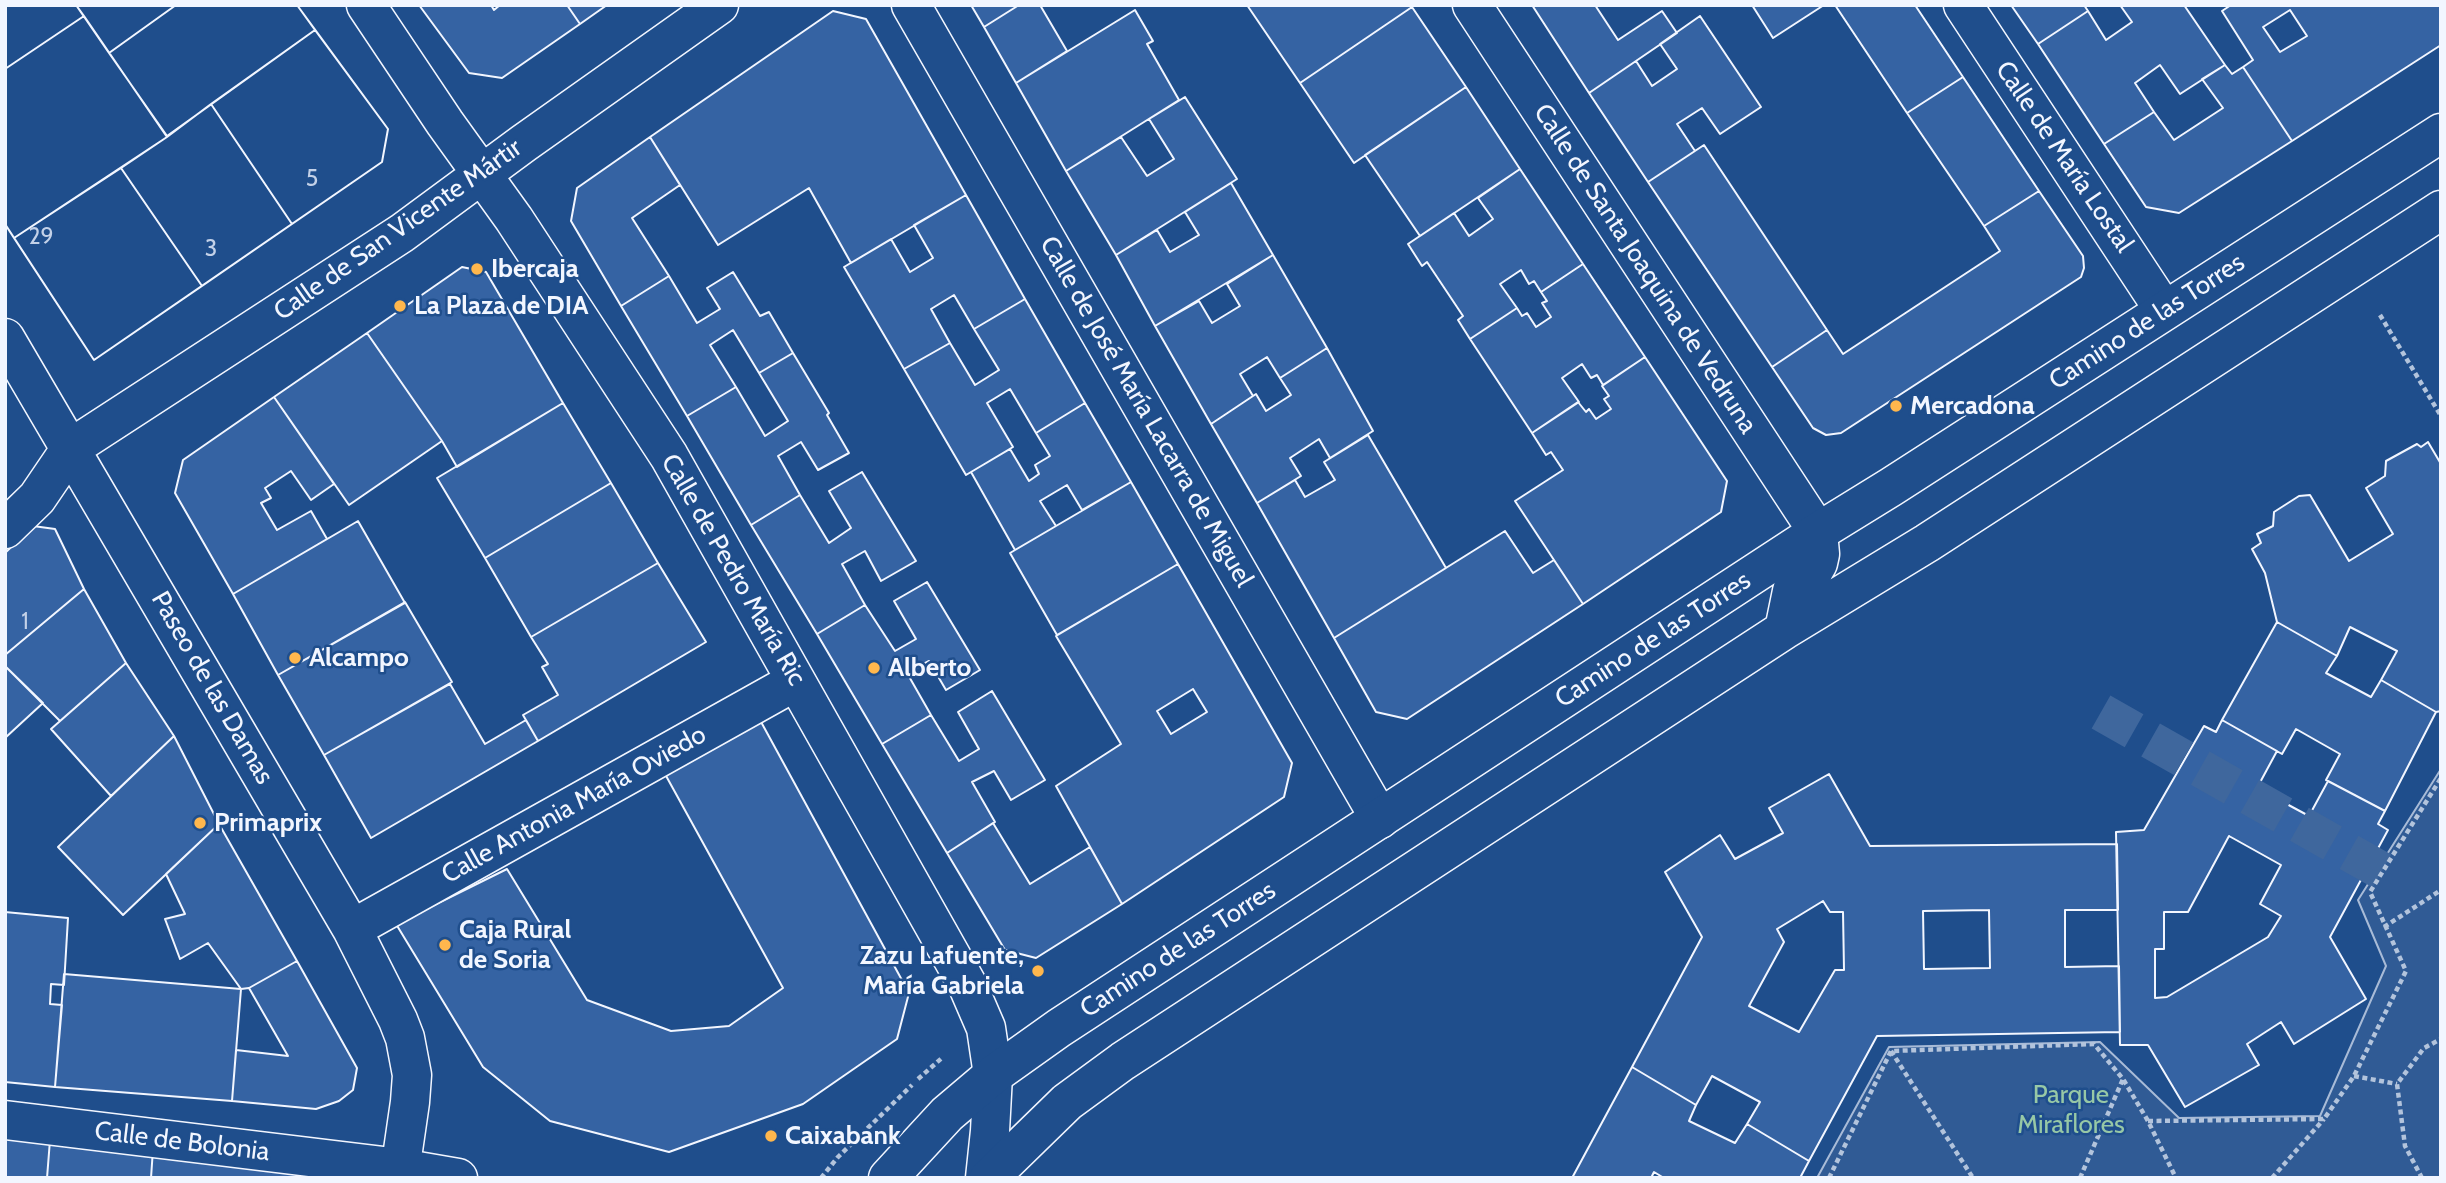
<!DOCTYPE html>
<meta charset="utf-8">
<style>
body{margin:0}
#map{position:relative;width:2446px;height:1183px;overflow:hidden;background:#1f4e8c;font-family:Cabin,sans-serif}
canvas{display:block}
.frame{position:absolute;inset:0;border:7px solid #f2f6ff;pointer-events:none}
</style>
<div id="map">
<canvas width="2446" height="1183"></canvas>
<div class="frame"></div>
</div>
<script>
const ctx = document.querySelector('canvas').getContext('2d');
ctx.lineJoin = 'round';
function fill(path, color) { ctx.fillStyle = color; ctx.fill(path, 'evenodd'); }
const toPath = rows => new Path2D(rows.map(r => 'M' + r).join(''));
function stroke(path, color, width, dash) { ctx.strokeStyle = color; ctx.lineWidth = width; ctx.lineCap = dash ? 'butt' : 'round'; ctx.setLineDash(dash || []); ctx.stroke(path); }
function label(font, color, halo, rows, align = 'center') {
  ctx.font = font + ' Cabin,sans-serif'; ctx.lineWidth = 5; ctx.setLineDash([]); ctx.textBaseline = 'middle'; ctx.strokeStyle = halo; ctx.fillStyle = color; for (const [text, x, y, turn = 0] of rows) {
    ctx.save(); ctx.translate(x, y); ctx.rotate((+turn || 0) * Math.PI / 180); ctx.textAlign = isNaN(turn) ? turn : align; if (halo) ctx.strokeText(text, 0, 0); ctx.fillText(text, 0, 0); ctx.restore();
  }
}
const green = toPath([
 [2441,769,2441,1178,1817,1178,1889,1047,2100,1042,2179,1118,2320,1116,2386,966,2358,900,2441,769]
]);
fill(green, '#305b95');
stroke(green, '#a8bbd7', 2);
const building = toPath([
 [5,5,297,5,388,129,382,162,94,360,5,224,5,5],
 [5,5,76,5,84,16,5,69,5,5],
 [76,5,176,5,109,53,76,5],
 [176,5,297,5,315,30,167,136,109,53,176,5],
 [419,5,491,5,494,10,500,5,567,5,580,24,502,78,469,73,419,5],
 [567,5,607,5,580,24,567,5],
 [971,5,1019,5,984,27,971,5],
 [1019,5,1040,5,1067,51,1016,83,984,27,1019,5],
 [1247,5,1411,5,1412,7,1300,83,1247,5],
 [1532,5,1595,5,1618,40,1662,11,1677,33,1589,93,1532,5],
 [1752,5,1824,5,1773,38,1752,5],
 [1835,5,1915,5,1963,77,1907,113,1835,5],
 [2011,5,2084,5,2088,11,2038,44,2011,5],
 [2120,5,2184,5,2225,65,2180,94,2160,65,2135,83,2154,112,2104,144,2038,44,2088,11,2106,40,2132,22,2120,5],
 [2231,5,2441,5,2441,45,2292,141,2243,67,2253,60,2222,11,2231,5],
 [2290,10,2307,36,2280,52,2263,27,2290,10],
 [1412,7,1466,87,1354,163,1300,83,1412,7],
 [1135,10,1153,41,1147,44,1179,100,1066,171,1016,83,1135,10],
 [833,11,866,19,966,195,851,263,809,188,718,245,650,137,833,11],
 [84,16,167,137,14,238,5,224,5,69,84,16],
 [1700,16,1761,107,1720,134,1702,108,1677,124,1695,151,1648,182,1589,93,1636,61,1652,86,1677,69,1660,44,1700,16],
 [315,30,388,129,382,162,292,224,211,104,315,30],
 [2225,65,2232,74,2243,67,2292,141,2179,213,2146,207,2104,144,2154,112,2174,140,2223,108,2202,79,2225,65],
 [1963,77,2039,191,1984,226,1907,113,1963,77],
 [1466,87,1520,169,1420,236,1365,155,1466,87],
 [1185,97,1237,179,1116,255,1066,171,1121,137,1147,176,1174,159,1149,119,1185,97],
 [211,104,292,224,202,286,121,168,167,137,211,104],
 [650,137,680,185,632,218,669,276,621,306,571,221,577,188,650,137],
 [1704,145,1827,330,1772,367,1648,182,1704,145],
 [121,168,202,286,94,360,14,238,121,168],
 [1520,169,1583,264,1541,292,1534,281,1529,284,1521,270,1500,284,1517,308,1470,339,1458,320,1463,316,1427,262,1422,266,1408,244,1454,213,1469,236,1493,219,1478,198,1520,169],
 [1231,183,1273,255,1155,326,1116,255,1157,230,1170,252,1199,235,1185,212,1231,183],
 [2039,191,2083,256,2084,268,2081,277,1841,433,1826,435,1813,428,1772,367,1827,330,1843,354,2000,251,1984,226,2039,191],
 [966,195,1025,299,974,329,954,295,931,309,950,343,904,369,844,267,891,239,910,272,933,258,914,225,966,195],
 [1273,255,1327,348,1280,378,1267,357,1240,374,1253,396,1211,424,1155,326,1199,301,1212,323,1240,306,1227,284,1273,255],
 [1583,264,1645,357,1603,385,1597,375,1591,378,1582,364,1562,378,1579,402,1532,433,1470,339,1517,308,1522,316,1527,313,1536,327,1551,317,1542,303,1547,301,1541,292,1583,264],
 [462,267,486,272,563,403,457,467,442,441,367,333,462,267],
 [733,272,760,316,769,312,793,353,759,373,733,330,710,345,736,387,687,416,621,306,669,276,697,323,720,309,707,288,733,272],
 [1025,299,1085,403,1036,433,1010,389,987,403,1013,447,966,475,904,369,950,343,975,385,999,370,974,329,1025,299],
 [367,333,442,441,349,505,274,397,367,333],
 [1327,348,1373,431,1330,458,1319,439,1290,458,1301,476,1257,503,1211,424,1256,394,1266,411,1291,395,1280,378,1327,348],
 [793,353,829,413,827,415,849,453,818,470,801,442,778,456,800,495,751,525,687,416,736,387,765,436,788,421,759,373,793,353],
 [1645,357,1727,481,1721,512,1583,604,1515,501,1563,470,1551,452,1546,455,1532,433,1578,402,1586,412,1589,409,1596,419,1611,409,1604,399,1609,396,1602,386,1645,357],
 [274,397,334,484,311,500,291,471,265,488,271,498,261,503,277,530,311,511,327,539,233,594,175,493,183,460,274,397],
 [563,403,611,483,485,558,437,478,563,403],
 [1085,403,1131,482,1082,510,1067,485,1040,501,1056,526,1015,550,971,472,1010,449,1029,481,1039,474,1035,465,1050,456,1036,433,1085,403],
 [1368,435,1446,568,1334,638,1257,503,1295,480,1305,497,1335,480,1324,462,1368,435],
 [2428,442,2441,464,2441,711,2436,712,2381,680,2397,651,2350,627,2337,656,2277,622,2265,573,2252,549,2261,543,2257,534,2273,526,2274,512,2299,496,2310,495,2349,561,2393,534,2366,488,2385,476,2386,461,2417,444,2421,447,2428,442],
 [862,472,916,561,881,581,865,551,842,564,865,605,817,634,751,525,800,495,829,543,851,528,829,491,862,472],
 [1131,482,1178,564,1057,635,1010,553,1131,482],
 [611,483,658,563,531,637,485,558,611,483],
 [358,521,405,603,278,675,233,594,358,521],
 [33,526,55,529,84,589,5,655,5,553,33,526],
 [1505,531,1533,573,1554,560,1583,604,1407,719,1376,712,1334,638,1505,531],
 [658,563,706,642,538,741,523,715,558,695,542,667,548,664,531,637,658,563],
 [1178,564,1292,763,1284,797,1122,904,1056,786,1121,744,1056,636,1178,564],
 [1193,689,1207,712,1171,734,1157,711,1193,689],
 [927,582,980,670,946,690,929,661,907,673,931,715,882,744,817,634,865,605,895,651,916,639,894,601,927,582],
 [84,589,126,663,60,721,5,666,5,655,84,589],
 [405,602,452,682,324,755,278,675,405,602],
 [2277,622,2337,656,2326,673,2371,697,2381,680,2436,712,2385,811,2326,780,2340,754,2296,729,2282,754,2222,720,2277,622],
 [126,663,174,736,111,796,51,729,126,663],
 [5,666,43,703,5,738,5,666],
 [450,684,485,744,526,720,538,741,371,838,324,755,450,684],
 [992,691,1045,780,1011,800,994,771,972,782,995,822,947,853,882,744,931,715,959,761,979,749,958,712,992,691],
 [760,720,909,993,897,1039,803,1104,669,1152,550,1121,483,1067,396,924,507,869,587,1000,671,1031,729,1026,783,988,665,774,760,720],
 [2222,720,2277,751,2257,788,2309,816,2328,781,2385,811,2378,824,2388,830,2330,937,2366,999,2294,1044,2281,1022,2247,1044,2259,1065,2185,1107,2148,1045,2120,1045,2116,832,2144,830,2204,726,2216,732,2222,720],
 [2229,836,2281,865,2260,904,2281,916,2268,937,2167,997,2155,998,2155,949,2164,949,2164,912,2188,912,2229,836],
 [174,736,219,824,123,915,58,847,174,736],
 [1829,774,1870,846,2117,844,2118,910,2065,910,2065,967,2119,966,2120,1032,1877,1036,1809,1161,1747,1124,1760,1102,1712,1076,1696,1105,1632,1067,1702,937,1665,872,1720,835,1735,859,1783,833,1769,808,1829,774],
 [1823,901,1830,912,1843,912,1844,970,1835,970,1799,1032,1749,1006,1784,942,1777,929,1823,901],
 [1989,910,1990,968,1924,969,1923,911,1989,910],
 [993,823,1030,884,1090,847,1122,904,1036,958,1005,950,947,853,993,823],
 [219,824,297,961,249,988,241,989,208,943,180,959,165,919,185,914,166,874,219,824],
 [5,912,68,918,64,985,51,984,50,1004,62,1005,55,1087,5,1082,5,912],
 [297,961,357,1068,353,1090,339,1101,316,1109,232,1101,236,1050,288,1056,249,988,297,961],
 [64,974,241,989,232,1101,55,1087,64,974],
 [1632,1067,1696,1105,1689,1121,1735,1143,1747,1124,1809,1161,1800,1178,1664,1178,1654,1172,1651,1178,1572,1178,1632,1067],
 [5,1136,50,1140,47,1178,5,1178,5,1136],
 [50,1140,153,1149,151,1178,47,1178,50,1140],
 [153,1149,337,1178,151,1178,153,1149]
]);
fill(building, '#3563a3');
stroke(building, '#f2f6ff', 2);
stroke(toPath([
 [2101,712,2382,871]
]), '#3f679d', 38, [38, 19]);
const minor = toPath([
 [366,5,445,123,514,219,669,456,967,984,986,1028,993,1075,990,1131,985,1178],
 [911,5,1380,819],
 [1472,5,1818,532],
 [1963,5,2164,310],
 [5,338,352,929,398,1020,405,1038,412,1075,410,1102,399,1178],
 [5,529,37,498,71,448,402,233,524,143,719,5],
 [352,929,796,681],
 [5,1120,400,1168,458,1178]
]);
const major = toPath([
 [1784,630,1792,591,1810,577,1818,563,1820,554,1818,532],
 [888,1178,947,1114,993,1075,1059,1028,1818,532,1891,487,2441,133],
 [989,1178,1067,1102,1123,1061,1784,630,1927,543,2441,210]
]);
stroke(minor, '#f2f6ff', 41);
stroke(major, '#f2f6ff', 41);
stroke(toPath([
 [2380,315,2441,416],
 [2384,927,2441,890],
 [1891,1051,1973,1178],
 [2354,1076,2397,1084],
 [918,1079,943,1057],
 [2148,1121,2324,1119,2354,1076,2406,971,2370,892,2441,778],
 [821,1178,838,1157,912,1085],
 [1829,1178,1891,1051,2094,1044,2123,1079,2148,1121,2176,1178],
 [2080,1178,2123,1079],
 [2272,1178,2324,1119],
 [2422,1178,2405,1146,2397,1084,2424,1048,2441,1039]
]), '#b3c4dc', 4.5, [5, 3.5]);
stroke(minor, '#1f4e8c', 38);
stroke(major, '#1f4e8c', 38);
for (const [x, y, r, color] of [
 [477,269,7,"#ffb74d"],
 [400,306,7,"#ffb74d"],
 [1896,406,7,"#ffb74d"],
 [295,658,7,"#ffb74d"],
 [874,668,7,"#ffb74d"],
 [200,823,7,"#ffb74d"],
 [445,945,7,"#ffb74d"],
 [1038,971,7,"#ffb74d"],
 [771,1136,7,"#ffb74d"]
]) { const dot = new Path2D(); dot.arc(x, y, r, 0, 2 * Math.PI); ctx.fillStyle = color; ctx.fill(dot); stroke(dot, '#1f4e8c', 2.5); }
label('23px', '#c3d1e8', null, [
 ["5",312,179],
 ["29",41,237],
 ["3",211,249],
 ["1",25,622]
]);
label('26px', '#f2f6ff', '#1f4e8c', [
 ["Calle de María Lostal",2064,157,56],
 ["Calle de San Vicente Mártir",398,230,-35],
 ["Calle de Santa Joaquina de Vedruna",1645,269,57],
 ["Camino de las Torres",2147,322,-33],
 ["Calle de José María Lacarra de Miguel",1146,412,60],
 ["Calle de Pedro María Ric",733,570,60],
 ["Camino de las Torres",1653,640,-33],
 ["Paseo de las Damas",212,688,60],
 ["Calle Antonia María Oviedo",574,805,-29],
 ["Camino de las Torres",1178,950,-33],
 ["Calle de Bolonia",182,1142,7]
]);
label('bold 26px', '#f2f6ff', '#1f4e8c', [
 ["Ibercaja",491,269],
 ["La Plaza de DIA",414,306],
 ["Mercadona",1910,406],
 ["Alcampo",309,658],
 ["Alberto",888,668],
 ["Primaprix",214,823],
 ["Caja Rural",459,930],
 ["de Soria",459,960],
 ["Zazu Lafuente,",1024,956,"right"],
 ["María Gabriela",1024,986,"right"],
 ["Caixabank",785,1136]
], 'left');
label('26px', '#97c8a6', '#1f4e8c', [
 ["Parque",2071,1095],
 ["Miraflores",2071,1125]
]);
</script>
